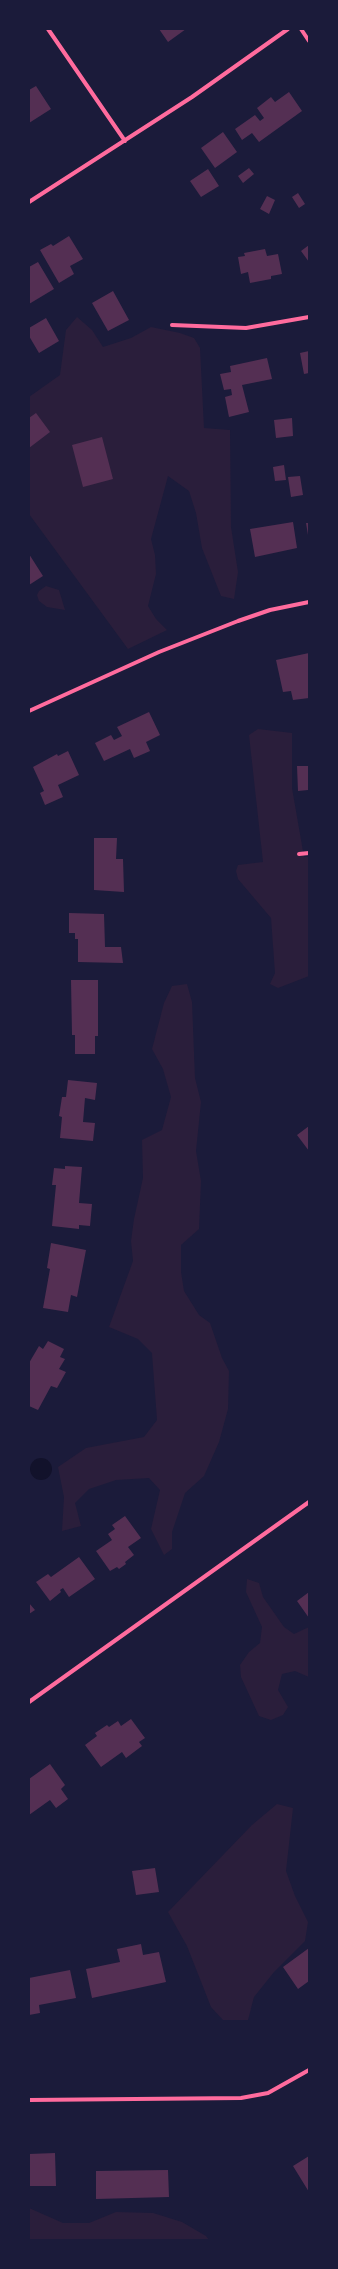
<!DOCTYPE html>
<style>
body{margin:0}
#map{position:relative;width:338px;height:2269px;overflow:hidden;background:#1b1b3a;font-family:Barlow,sans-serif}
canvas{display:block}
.frame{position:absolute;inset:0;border:30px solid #1b1b3a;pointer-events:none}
</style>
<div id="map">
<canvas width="338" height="2269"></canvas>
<div class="frame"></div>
</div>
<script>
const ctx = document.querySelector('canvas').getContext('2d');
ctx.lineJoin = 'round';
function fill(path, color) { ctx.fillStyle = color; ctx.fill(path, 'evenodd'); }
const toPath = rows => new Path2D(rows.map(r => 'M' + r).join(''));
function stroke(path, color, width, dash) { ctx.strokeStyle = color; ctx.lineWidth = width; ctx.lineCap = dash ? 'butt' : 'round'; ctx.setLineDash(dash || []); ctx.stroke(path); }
fill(toPath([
 [77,317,92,330,103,347,131,338,151,327,180,333,194,338,200,348,204,428,230,430,231,527,238,572,234,599,221,596,202,548,196,513,189,491,168,476,151,539,155,555,156,574,148,606,156,619,167,630,128,649,29,514,29,397,60,375,66,330],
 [46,586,59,590,65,610,47,607,39,601,37,595,39,591],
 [258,729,292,733,292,788,304,857,309,857,309,976,278,988,270,984,275,973,271,918,238,879,236,871,238,865,263,862,249,735],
 [187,984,192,1002,195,1078,201,1102,196,1151,201,1181,199,1229,181,1245,181,1272,184,1291,199,1315,210,1323,222,1358,229,1371,228,1409,219,1442,204,1476,185,1493,172,1532,172,1549,164,1555,151,1529,160,1490,149,1478,116,1480,89,1489,75,1503,81,1526,62,1531,64,1497,58,1467,86,1448,144,1437,157,1420,152,1353,138,1339,109,1327,133,1261,131,1241,134,1219,143,1178,142,1140,162,1130,171,1097,163,1069,152,1049,164,1003,172,986],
 [247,1579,259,1583,263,1597,284,1627,294,1634,309,1627,309,1677,295,1671,282,1674,278,1690,288,1707,283,1715,271,1720,259,1716,241,1677,240,1665,249,1652,260,1643,262,1627,246,1592],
 [277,1804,293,1808,286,1871,295,1896,308,1922,305,1941,274,1972,254,1997,248,2020,223,2020,211,2007,187,1946,168,1912,252,1825],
 [29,2208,63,2223,89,2223,116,2212,153,2213,182,2222,206,2236,209,2240,29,2240]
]), '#2a1e3b');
fill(toPath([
 '30 1469a11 11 0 1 1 22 0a11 11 0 1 1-22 0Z'
]), '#12122b');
fill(toPath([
 [159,29,186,29,168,42],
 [36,86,51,109,29,123,29,90],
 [289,92,302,111,259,142,252,133,242,140,235,129,255,115,260,121,264,118,257,108,271,97,275,102],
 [223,132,237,152,215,168,201,148],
 [249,168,254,174,243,183,238,176],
 [208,169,219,186,201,197,190,181],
 [298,193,305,204,299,208,292,197],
 [267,196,275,200,269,214,260,209],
 [69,236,83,259,70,266,74,274,59,283,40,250,51,244,53,246],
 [309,245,309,262,301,251],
 [265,249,267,256,278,254,282,274,271,276,271,279,250,283,248,272,241,274,238,257,245,256,244,253],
 [38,262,54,289,29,304,29,267],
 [113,291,129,320,108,331,92,303],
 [46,318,59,341,39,353,29,336,29,328],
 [309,351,309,373,304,374,300,353],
 [267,358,272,379,242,385,249,412,229,417,225,397,232,395,231,389,224,390,220,374,231,372,230,366],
 [36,413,50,432,29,448,29,418],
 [292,418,293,436,276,438,274,420],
 [102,437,113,479,83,487,72,445],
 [284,465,286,480,275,481,273,467],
 [300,476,303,495,291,497,288,477],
 [293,522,297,548,255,557,250,529],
 [306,523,309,523,309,535,308,535],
 [29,554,43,576,29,585],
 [309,653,309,698,293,700,291,691,283,692,276,660],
 [149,712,160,735,146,742,150,751,134,758,130,749,104,761,95,743,111,735,114,740,122,736,117,727],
 [68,751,79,775,58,785,63,797,45,805,40,793,44,791,33,767,57,754,58,756],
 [297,766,309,766,309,795,308,790,298,791],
 [94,838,117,838,116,859,123,859,124,892,94,890],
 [69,913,104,914,105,947,121,947,123,963,78,962,78,939,75,939,75,933,69,933],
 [71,980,98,980,98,1036,95,1036,95,1054,75,1054,75,1035,72,1035],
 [68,1080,97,1083,95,1100,85,1098,83,1122,95,1123,93,1141,60,1138,62,1117,59,1116,62,1097,66,1097],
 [309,1126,309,1151,297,1135],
 [65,1166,82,1167,79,1203,92,1204,90,1226,79,1225,79,1229,52,1226,56,1185,52,1185,54,1168,65,1169],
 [51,1243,86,1250,77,1297,71,1295,68,1312,43,1308,50,1269,47,1268],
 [48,1341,64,1349,60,1357,65,1359,59,1369,66,1372,57,1388,51,1386,38,1410,29,1406,29,1363,39,1346,43,1349],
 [125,1516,141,1538,128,1547,134,1555,125,1562,126,1564,119,1569,117,1567,110,1571,96,1551,112,1540,108,1534,115,1529,112,1525],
 [79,1557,95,1579,69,1597,63,1588,60,1590,61,1592,50,1601,36,1582,48,1574,51,1577],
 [309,1592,309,1618,297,1601],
 [29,1603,35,1610,29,1614],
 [131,1719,145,1738,139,1742,142,1746,126,1758,122,1752,101,1767,85,1745,97,1736,95,1733,107,1725,109,1727,118,1721,121,1726],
 [50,1764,65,1785,61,1789,68,1799,56,1808,50,1800,29,1815,29,1779],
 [155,1868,159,1892,136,1895,132,1871],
 [141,1944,143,1955,159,1952,166,1982,92,1998,86,1969,120,1962,117,1949],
 [309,1948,309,1981,298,1989,283,1967],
 [70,1970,76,1998,39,2005,40,2013,29,2015,29,1978],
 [55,2153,56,2186,29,2186,29,2154],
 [309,2156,309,2192,293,2166],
 [168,2170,169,2197,96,2199,96,2171]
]), '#542f53');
stroke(toPath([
 [48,29,125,141],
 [301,29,309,41],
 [29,202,192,97,288,29],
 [172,325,246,328,309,317],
 [29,711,159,652,238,621,270,610,309,602],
 [299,854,309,853],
 [29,1702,309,1502],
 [29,2100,241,2098,268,2093,309,2070]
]), '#ff6b9d', 4);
</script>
